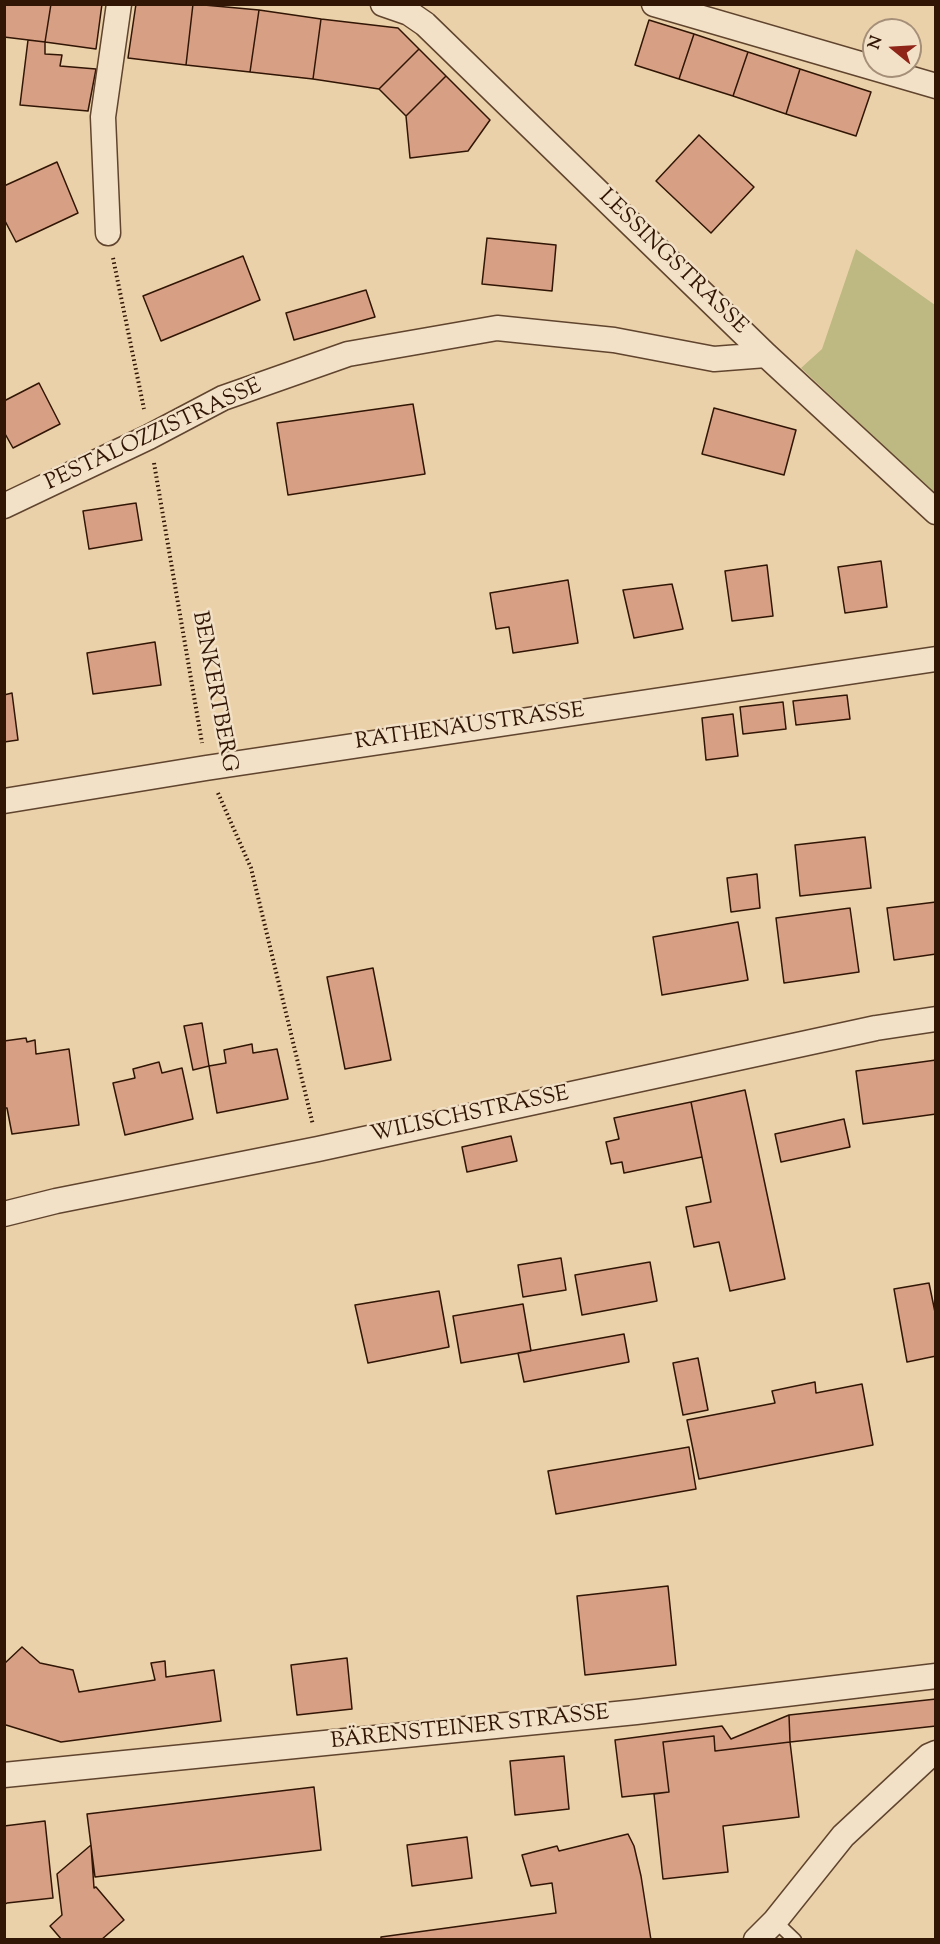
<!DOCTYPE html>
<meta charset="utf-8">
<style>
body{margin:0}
#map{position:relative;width:940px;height:1944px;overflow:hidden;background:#ebd1a9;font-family:"Sorts Mill Goudy",serif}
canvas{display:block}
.frame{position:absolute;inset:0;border:6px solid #311505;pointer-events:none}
.north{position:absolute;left:862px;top:18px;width:60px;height:60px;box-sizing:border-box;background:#f2e1c7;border:2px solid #a58f79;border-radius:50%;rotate:288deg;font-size:16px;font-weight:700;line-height:24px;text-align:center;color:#311505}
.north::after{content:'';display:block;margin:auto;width:21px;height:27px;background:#8f2418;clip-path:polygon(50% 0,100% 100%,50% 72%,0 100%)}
</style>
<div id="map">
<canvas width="940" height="1944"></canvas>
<div class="frame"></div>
<div class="north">N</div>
</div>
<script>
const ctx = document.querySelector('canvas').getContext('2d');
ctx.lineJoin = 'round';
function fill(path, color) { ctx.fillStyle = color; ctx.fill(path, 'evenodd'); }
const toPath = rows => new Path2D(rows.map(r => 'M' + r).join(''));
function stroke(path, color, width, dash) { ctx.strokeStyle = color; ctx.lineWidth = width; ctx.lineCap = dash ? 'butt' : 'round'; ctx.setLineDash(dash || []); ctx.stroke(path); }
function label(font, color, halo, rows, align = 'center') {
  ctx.font = font + ' "Sorts Mill Goudy",serif'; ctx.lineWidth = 5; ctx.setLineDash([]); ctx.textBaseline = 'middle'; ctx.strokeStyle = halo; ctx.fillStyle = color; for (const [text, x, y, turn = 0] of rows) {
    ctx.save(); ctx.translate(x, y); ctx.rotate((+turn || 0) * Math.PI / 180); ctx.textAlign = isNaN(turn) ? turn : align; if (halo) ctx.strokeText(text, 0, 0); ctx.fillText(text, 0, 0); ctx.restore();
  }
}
fill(toPath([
 [856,249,935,305,935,494,801,368,822,349]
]), '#beb983');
const building = toPath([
 [4,4,51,4,45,42,4,37,4,4],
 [51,4,102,4,96,49,45,42,51,4],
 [136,4,193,4,186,65,128,58,136,4],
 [193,4,259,10,250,72,186,65,193,4],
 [259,10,321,19,313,79,250,72,259,10],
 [321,19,398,28,419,49,379,89,313,79,321,19],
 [649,20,694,34,679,79,635,65,649,20],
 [694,34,748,52,733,96,679,79,694,34],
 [28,40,45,42,45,54,62,55,60,66,96,69,88,111,20,105,28,40],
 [419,49,446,76,406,116,379,89,419,49],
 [748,52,800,69,786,114,733,96,748,52],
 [800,69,871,92,856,136,786,114,800,69],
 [446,76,490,120,468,151,410,158,406,116,446,76],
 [699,135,754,187,711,233,656,181,699,135],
 [57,162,78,213,16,242,4,219,4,186,57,162],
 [487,238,556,245,552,291,482,284,487,238],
 [243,256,260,300,161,341,143,296,243,256],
 [366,290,375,317,294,340,286,313,366,290],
 [39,383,60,424,13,448,4,432,4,401,39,383],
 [413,404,425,474,288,495,277,423,413,404],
 [714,408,796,430,784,475,702,454,714,408],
 [136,503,142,540,89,549,83,511,136,503],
 [881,561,887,607,845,613,838,567,881,561],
 [767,565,773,616,732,621,725,571,767,565],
 [568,580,578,643,513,653,509,627,496,629,490,593,568,580],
 [672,584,683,629,634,638,623,590,672,584],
 [155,642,161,685,93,694,87,653,155,642],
 [12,693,18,740,4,742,4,695,12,693],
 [847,695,850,719,796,725,793,701,847,695],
 [783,702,786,729,743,734,740,707,783,702],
 [733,714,738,756,706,760,702,718,733,714],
 [865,837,871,888,800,896,795,845,865,837],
 [757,874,760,908,731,912,727,878,757,874],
 [936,902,936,954,894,960,887,908,936,902],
 [850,908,859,972,784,983,776,918,850,908],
 [738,922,748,980,662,995,653,937,738,922],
 [373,968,391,1060,345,1069,327,977,373,968],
 [202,1023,209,1066,193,1070,184,1026,202,1023],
 [26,1038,27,1042,35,1040,36,1054,69,1049,79,1125,12,1134,7,1108,4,1108,4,1041,26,1038],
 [252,1044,253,1053,277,1049,288,1099,217,1113,209,1066,226,1063,224,1050,252,1044],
 [936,1060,936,1114,863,1124,856,1071,936,1060],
 [159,1062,162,1073,182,1068,193,1119,125,1135,113,1083,135,1078,133,1069,159,1062],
 [745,1090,785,1279,730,1291,719,1242,694,1247,686,1207,711,1202,691,1102,745,1090],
 [691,1102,702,1157,624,1173,622,1162,611,1164,606,1142,619,1139,614,1118,691,1102],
 [844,1119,850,1147,781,1162,775,1134,844,1119],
 [511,1136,517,1161,467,1172,462,1147,511,1136],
 [561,1258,566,1290,523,1297,518,1265,561,1258],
 [650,1262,657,1301,582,1315,575,1275,650,1262],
 [929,1283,936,1317,936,1356,907,1362,894,1289,929,1283],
 [439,1291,449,1347,368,1363,355,1305,439,1291],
 [523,1304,531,1351,461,1363,453,1316,523,1304],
 [624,1334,629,1362,524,1382,518,1353,624,1334],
 [698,1358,708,1410,683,1415,673,1363,698,1358],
 [815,1382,816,1393,862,1384,873,1445,699,1479,687,1420,775,1403,772,1391,815,1382],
 [689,1447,696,1489,556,1514,548,1471,689,1447],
 [668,1586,676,1665,585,1675,577,1596,668,1586],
 [22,1647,40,1663,73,1670,79,1692,155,1680,151,1663,165,1661,166,1677,214,1670,221,1721,61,1742,6,1725,4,1723,4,1664,22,1647],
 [347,1658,352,1709,297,1715,291,1665,347,1658],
 [936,1699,936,1726,790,1742,789,1715,936,1699],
 [789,1715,790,1742,715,1751,714,1736,663,1742,669,1792,622,1797,615,1740,722,1726,731,1739,789,1715],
 [714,1736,715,1751,790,1742,799,1817,723,1826,728,1872,663,1879,654,1794,669,1792,663,1742,714,1736],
 [564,1756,569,1809,515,1815,510,1761,564,1756],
 [314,1787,321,1850,95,1877,87,1814,314,1787],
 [45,1821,53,1898,7,1903,4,1905,4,1826,45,1821],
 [628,1834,634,1846,641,1876,651,1940,381,1940,381,1937,556,1913,552,1883,531,1886,522,1855,557,1846,559,1851,628,1834],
 [467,1837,472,1878,412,1886,407,1845,467,1837],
 [91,1845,94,1888,96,1887,124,1920,101,1940,62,1940,50,1926,62,1915,57,1874,91,1845]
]);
fill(building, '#d7a084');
stroke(building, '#311505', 1.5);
const lane = toPath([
 [775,1921,795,1940]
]);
const street = toPath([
 [383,4,409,13,425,24,766,355,936,512],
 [654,4,936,86],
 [108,233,103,117,119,4],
 [4,506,149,437,223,398,348,354,497,328,614,340,714,359,766,355],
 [4,801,206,768,936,659],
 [4,1214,56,1201,318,1149,876,1028,936,1019],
 [4,1775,636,1712,936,1676],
 [756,1940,775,1921,843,1836,929,1756,936,1753]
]);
stroke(lane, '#60442e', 15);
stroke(street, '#60442e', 27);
stroke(toPath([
 [113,258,144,409],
 [154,463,202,743],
 [218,793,251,868,313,1125]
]), '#311505', 4, [1.5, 3]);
stroke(lane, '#f2e1c7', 12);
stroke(street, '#f2e1c7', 24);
label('22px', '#311505', '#f2e1c7', [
 ["LESSINGSTRASSE",672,263,44],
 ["PESTALOZZISTRASSE",154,436,-25],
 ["BENKERTBERG",213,692,79],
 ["RATHENAUSTRASSE",470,728,-8],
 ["WILISCHSTRASSE",470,1116,-12],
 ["BÄRENSTEINER STRASSE",470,1729,-6]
]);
</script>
